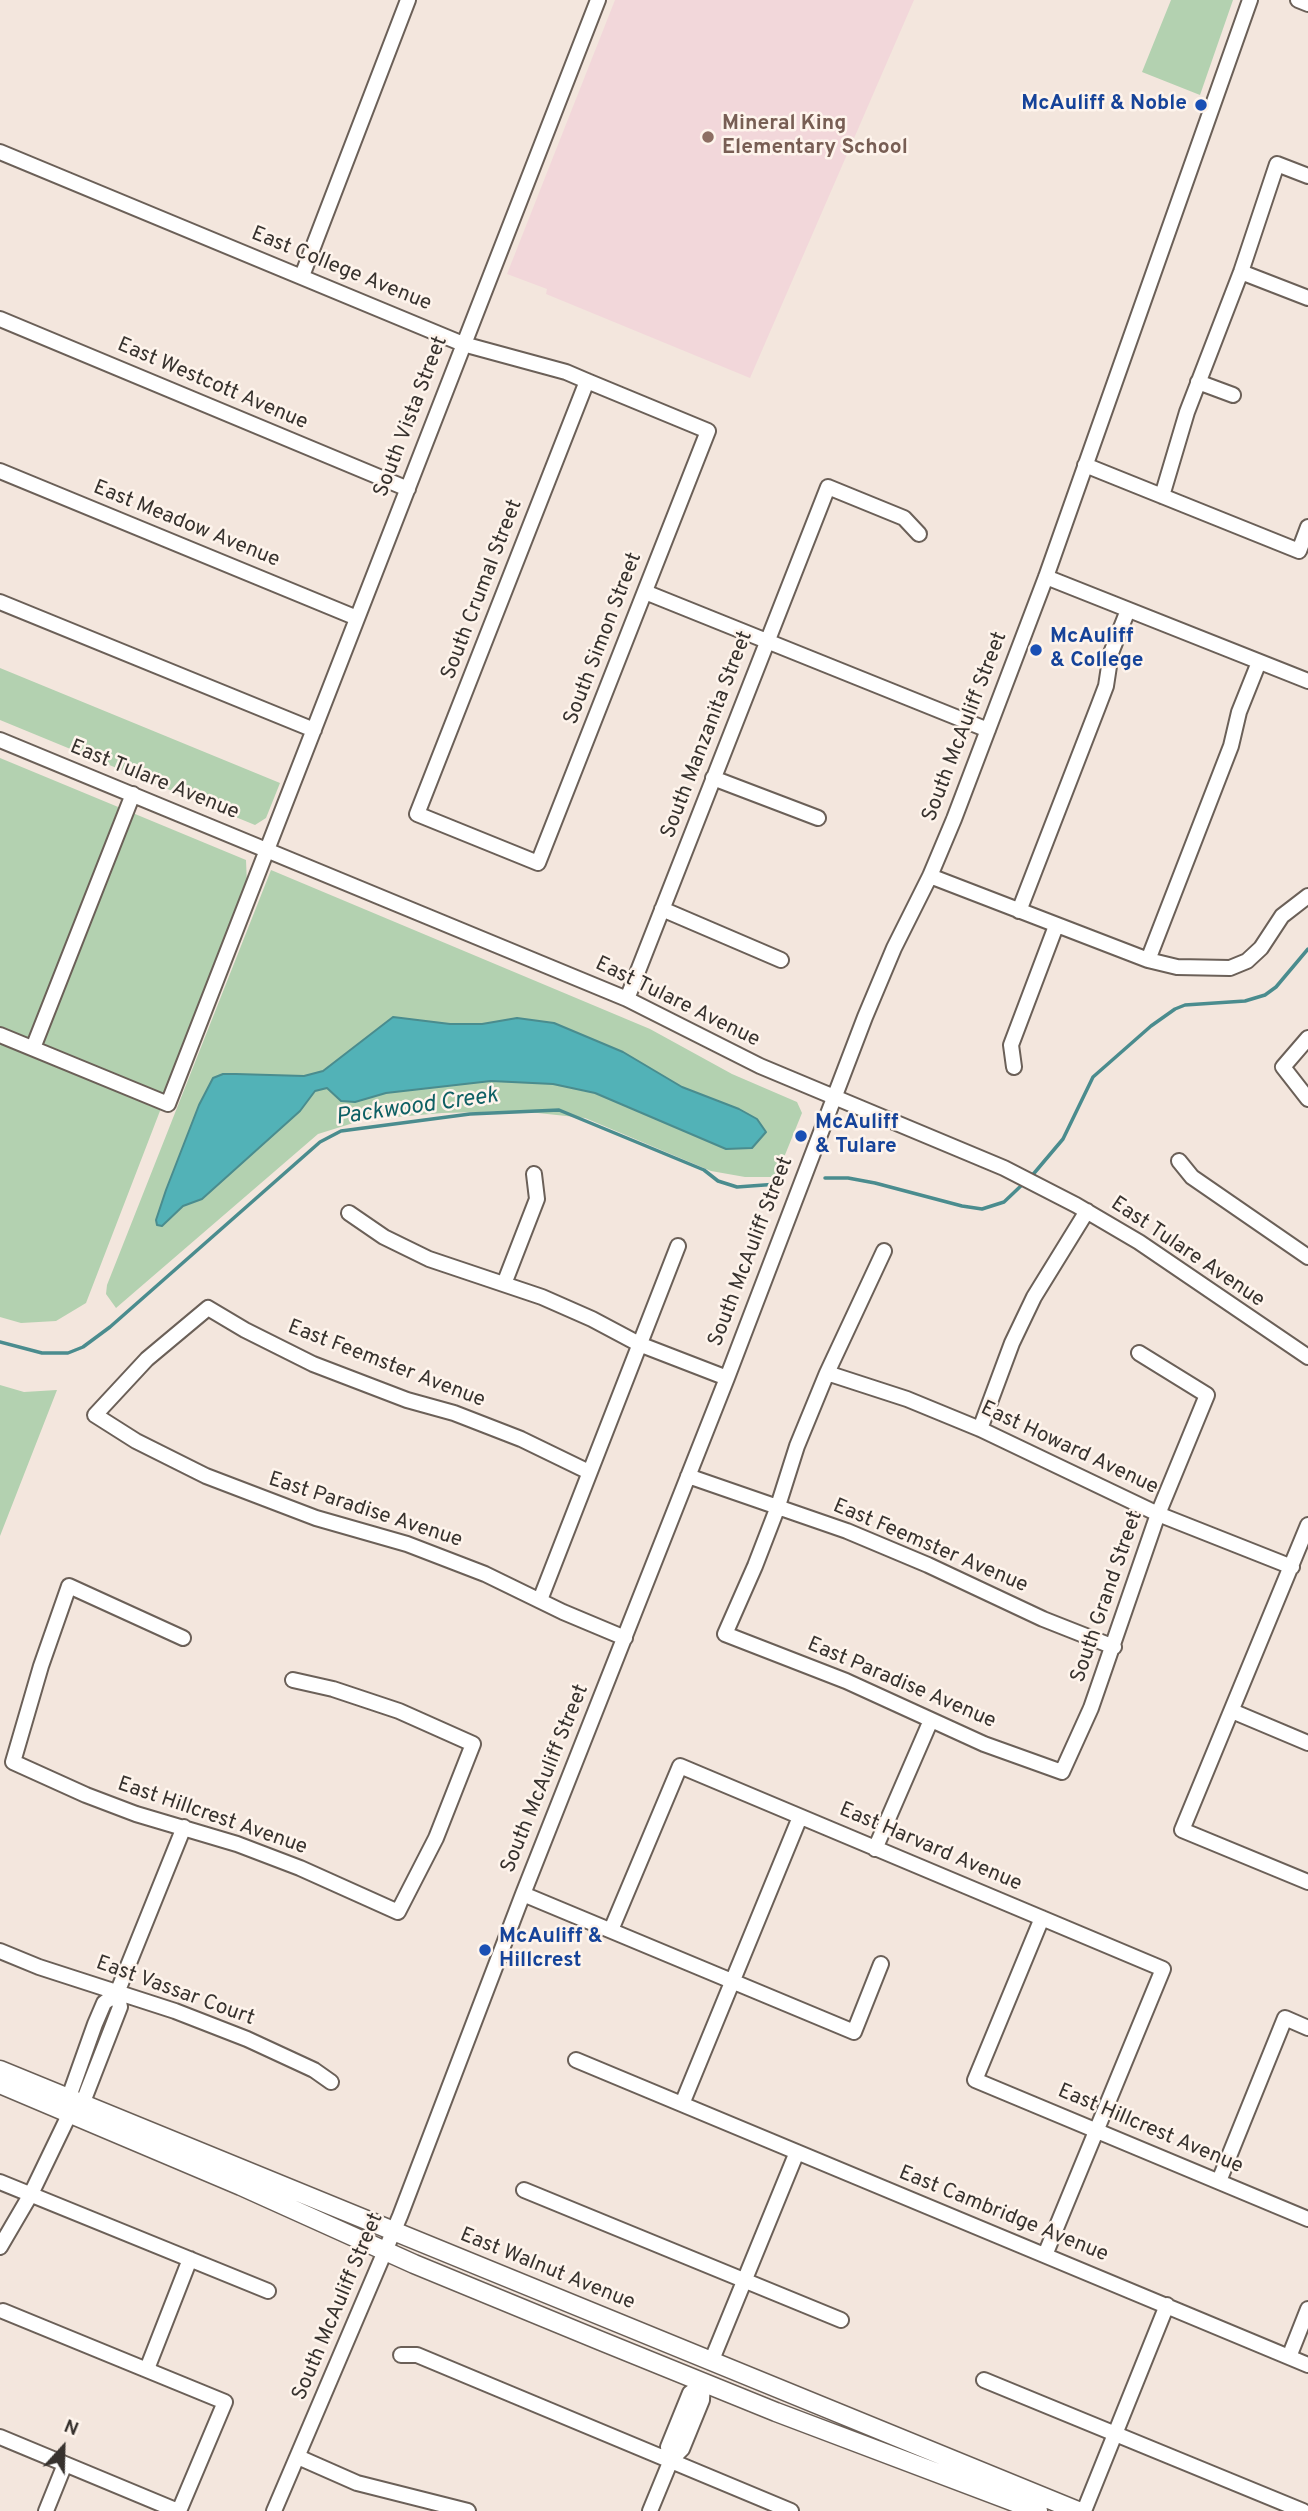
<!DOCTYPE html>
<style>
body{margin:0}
#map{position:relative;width:1308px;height:2511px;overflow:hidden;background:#f3e6dd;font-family:Overpass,sans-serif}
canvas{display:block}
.north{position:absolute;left:28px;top:2413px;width:70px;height:70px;-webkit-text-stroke:5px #fef4ec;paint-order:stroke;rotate:22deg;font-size:19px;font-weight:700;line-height:28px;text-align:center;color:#37322e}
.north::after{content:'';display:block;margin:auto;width:24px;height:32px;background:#37322e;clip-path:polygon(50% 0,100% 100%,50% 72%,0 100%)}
</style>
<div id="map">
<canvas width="1308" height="2511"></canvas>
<div class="north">N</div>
</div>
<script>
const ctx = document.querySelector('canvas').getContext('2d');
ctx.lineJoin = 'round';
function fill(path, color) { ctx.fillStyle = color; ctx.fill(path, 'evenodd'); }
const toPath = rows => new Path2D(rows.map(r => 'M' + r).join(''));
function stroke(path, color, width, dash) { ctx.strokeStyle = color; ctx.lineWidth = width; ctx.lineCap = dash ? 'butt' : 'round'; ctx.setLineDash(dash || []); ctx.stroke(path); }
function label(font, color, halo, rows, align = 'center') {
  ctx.font = font + ' Overpass,sans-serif'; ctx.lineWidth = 5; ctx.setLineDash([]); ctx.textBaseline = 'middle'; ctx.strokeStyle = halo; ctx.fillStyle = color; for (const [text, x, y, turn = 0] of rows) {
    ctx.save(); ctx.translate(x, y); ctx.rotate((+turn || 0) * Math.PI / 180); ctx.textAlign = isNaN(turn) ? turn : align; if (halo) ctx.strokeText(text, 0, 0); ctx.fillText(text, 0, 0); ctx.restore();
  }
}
fill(toPath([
 [615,0,914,0,750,378,546,294,547,289,507,274]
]), '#f2d7da');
fill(toPath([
 [1171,0,1233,0,1200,95,1142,72],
 [0,668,280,783,266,818,255,825,0,720],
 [0,758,246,860,247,885,86,1303,56,1321,21,1323,0,1317],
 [271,870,650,1029,732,1074,797,1102,802,1113,776,1177,745,1177,711,1171,585,1118,519,1111,442,1113,363,1120,318,1134,116,1308,106,1294,107,1285],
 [0,1385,24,1392,57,1390,0,1536]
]), '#b3d1b0');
const water = toPath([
 [393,1017,450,1024,482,1024,517,1018,554,1023,623,1052,682,1087,739,1109,757,1119,766,1132,752,1148,726,1149,595,1093,553,1084,491,1081,386,1093,355,1102,341,1101,327,1088,315,1091,300,1111,202,1199,183,1206,162,1226,157,1225,156,1220,166,1190,199,1105,213,1078,223,1074,236,1074,304,1076,323,1071,393,1017]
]);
fill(water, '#52b2b7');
stroke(water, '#4a8c8e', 2);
stroke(toPath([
 [825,1178,848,1178,875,1183,962,1206,982,1209,1004,1202,1024,1183],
 [1030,1178,1063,1139,1093,1077,1151,1026,1175,1009,1185,1005,1245,1001,1265,995,1276,987,1308,949],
 [0,1342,42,1353,68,1353,83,1347,110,1327,320,1142,341,1131,470,1114,559,1110,704,1170,718,1181,737,1187,778,1184]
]), '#4a8c8e', 3.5);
const minor = toPath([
 [1298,0,1308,4],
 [0,152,463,344,566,372,587,381,708,431,538,863,417,814,587,381],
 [1241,272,1308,298],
 [302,276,408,0],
 [0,319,408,489],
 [1198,382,1233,395],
 [1085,465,1299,551,1308,527],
 [0,471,357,618],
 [1162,496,1187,412,1241,272,1277,164,1308,176],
 [1046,577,1308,681],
 [645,592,988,730],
 [0,602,314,730],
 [0,740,627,999,760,1066,1004,1168,1076,1205,1139,1242,1308,1357],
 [713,778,818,818],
 [930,876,1148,960,1177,967,1230,968,1247,961,1261,948,1282,916,1308,896],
 [662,909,781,960],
 [1019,911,1098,707,1106,686,1111,653,1128,610],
 [1148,960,1231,746,1239,712,1259,662],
 [627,999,828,487,904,518,919,534],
 [0,1035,168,1104,598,0],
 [1308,1038,1283,1067,1308,1099],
 [33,1048,133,794],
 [1014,1067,1011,1045,1056,926],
 [1179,1161,1192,1177,1308,1257],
 [349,1213,384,1237,429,1259,542,1297,592,1319,639,1344,727,1378],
 [884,1251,827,1373,797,1446,777,1509,755,1566,725,1634,846,1681,984,1744,1062,1772,1091,1708,1158,1514,1207,1395,1139,1353],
 [504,1284,537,1199,534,1174],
 [827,1373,907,1399,980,1429,1158,1514,1292,1567],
 [980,1429,1012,1343,1034,1297,1087,1211],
 [589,1472,521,1439,454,1413,407,1400,313,1364,245,1330,208,1308,147,1359,95,1415,136,1441,206,1476,316,1518,407,1544,485,1574,563,1612,625,1638],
 [688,1476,847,1531,928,1565,1043,1619,1114,1647],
 [1308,1525,1182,1830,1308,1882],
 [540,1600,678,1246],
 [183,1638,69,1586,41,1666,13,1762,86,1795,136,1814,237,1844,300,1868,398,1912,436,1838,473,1744,399,1711,333,1689,293,1680],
 [1232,1711,1308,1743],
 [875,1849,931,1720],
 [523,1894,854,2032,881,1964],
 [1042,1918,975,2080,1308,2219],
 [611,1930,680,1766,1163,1969,1045,2255],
 [0,1951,39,1967,175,2011,247,2039,314,2070,331,2082],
 [576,2060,1308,2365],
 [682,2104,800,1817],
 [70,2108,69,2097,95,2024,104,2003,117,1993,184,1827],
 [1219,2181,1285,2018,1308,2028],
 [0,2182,268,2291],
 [524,2190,841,2320],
 [0,2247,31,2194,70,2113,83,2102,120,2007,117,1993],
 [3,2311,225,2402,179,2511],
 [401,2355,417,2355,791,2511],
 [1289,2357,1308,2309],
 [711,2362,797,2152],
 [147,2369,190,2259],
 [984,2380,1303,2511],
 [0,2437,178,2511],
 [298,2457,357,2483,468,2511],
 [671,2460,668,2447,690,2393,703,2383],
 [46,2511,65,2464],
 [274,2511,400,2216,523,1894,727,1378,865,1017,894,948,930,876,954,819,1046,577,1250,0],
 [650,2511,671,2460,682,2449,702,2400,703,2383],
 [1084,2511,1167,2305]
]);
const major = toPath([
 [0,2070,1078,2511],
 [0,2084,241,2186,414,2264,601,2341,776,2412,1038,2511]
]);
stroke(minor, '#6b6058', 18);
stroke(major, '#6b6058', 21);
stroke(minor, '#fff', 14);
stroke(major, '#fff', 18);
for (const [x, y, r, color] of [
 [1201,105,7,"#1a4fb4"],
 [708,137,7,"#8d6e63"],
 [1036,650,7,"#1a4fb4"],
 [801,1136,7,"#1a4fb4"],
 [485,1950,7,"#1a4fb4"]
]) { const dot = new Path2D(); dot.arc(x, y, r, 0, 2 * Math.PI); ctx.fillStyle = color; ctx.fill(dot); stroke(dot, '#fef4ec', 2.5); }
label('bold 21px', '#164399', '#fef4ec', [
 ["McAuliff & Noble",1187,105,"right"],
 ["McAuliff",1050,638],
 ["& College",1050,662],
 ["McAuliff",815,1124],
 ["& Tulare",815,1148],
 ["McAuliff &",499,1938],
 ["Hillcrest",499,1962]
], 'left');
label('bold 21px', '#785e54', '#fef4ec', [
 ["Mineral King",722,125],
 ["Elementary School",722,149]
], 'left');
label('21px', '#37322e', '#fef4ec', [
 ["East College Avenue",341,270,22],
 ["East Westcott Avenue",212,385,23],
 ["South Vista Street",412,417,-69],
 ["East Meadow Avenue",186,525,22],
 ["South Crumal Street",483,590,-69],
 ["South Simon Street",604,639,-69],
 ["South McAuliff Street",966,727,-69],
 ["South Manzanita Street",708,735,-69],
 ["East Tulare Avenue",154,781,22],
 ["East Tulare Avenue",677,1003,26],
 ["South McAuliff Street",752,1252,-69],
 ["East Tulare Avenue",1187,1253,34],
 ["East Feemster Avenue",386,1365,21],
 ["East Howard Avenue",1069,1449,25],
 ["East Paradise Avenue",365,1511,18],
 ["East Feemster Avenue",930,1547,23],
 ["South Grand Street",1108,1597,-71],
 ["East Paradise Avenue",901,1684,23],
 ["South McAuliff Street",546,1779,-68],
 ["East Hillcrest Avenue",212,1817,19],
 ["East Harvard Avenue",930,1848,23],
 ["East Vassar Court",175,1992,20],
 ["East Hillcrest Avenue",1150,2130,23],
 ["East Cambridge Avenue",1003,2215,22],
 ["East Walnut Avenue",547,2270,22],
 ["South McAuliff Street",339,2307,-67]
]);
label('italic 23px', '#0e6064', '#fef4ec', [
 ["Packwood Creek",417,1108,-8]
]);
</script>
